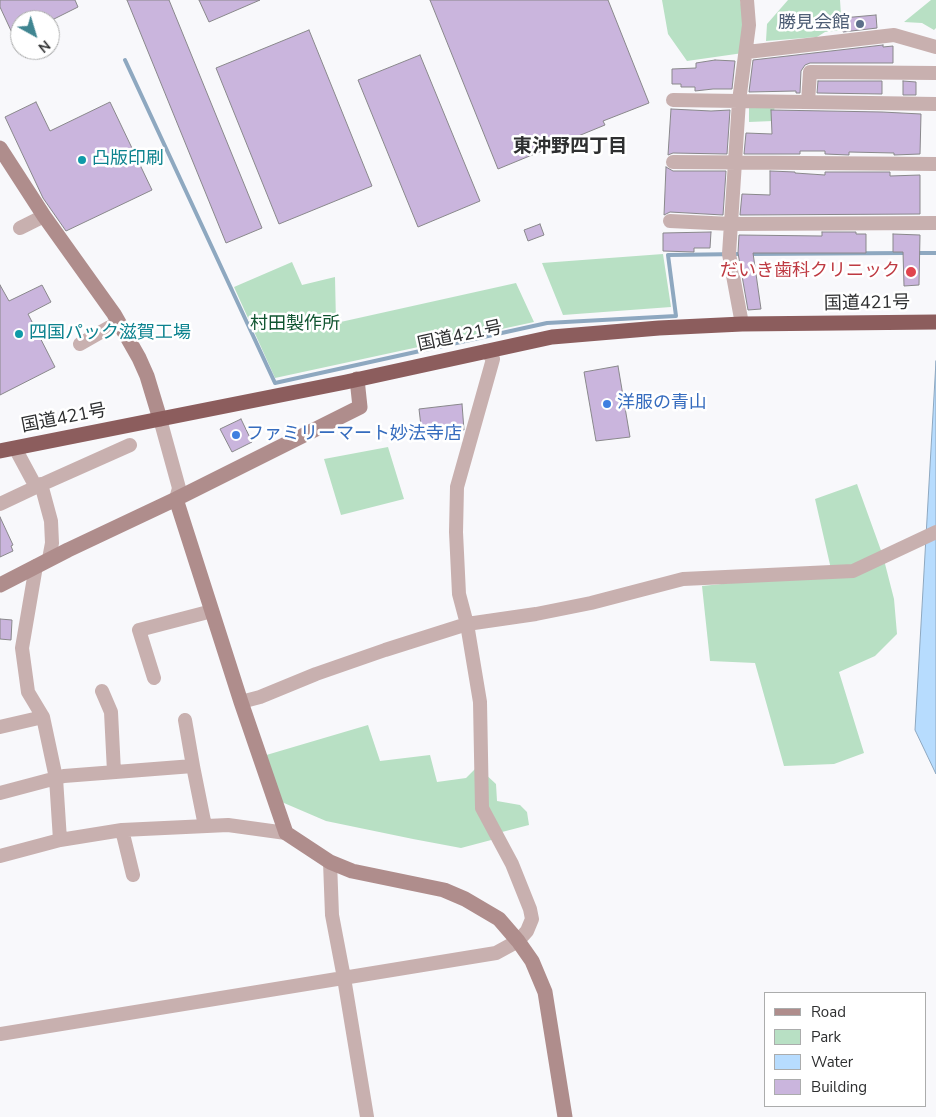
<!DOCTYPE html>
<meta charset="utf-8">
<style>
body{margin:0}
#map{position:relative;width:936px;height:1117px;overflow:hidden;background:#f8f8fb;font-family:"Nunito Sans",sans-serif}
canvas{display:block}
.legend{position:absolute;left:764px;top:992px;width:162px;height:115px;box-sizing:border-box;background:#fff;border:1px solid #abacac;margin:0;padding:6px 9px;list-style:none;font-size:15px;color:#2e2f30}
.legend li{display:flex;align-items:center;gap:10px;height:25px}
.legend b{width:25px;border:1px solid #abacac}
.north{position:absolute;left:10px;top:10px;width:50px;height:50px;box-sizing:border-box;background:#fff;border:1px solid #abacac;border-radius:50%;rotate:141deg;font-size:14px;font-weight:700;line-height:20px;text-align:center;color:#2e2f30}
.north::after{content:'';display:block;margin:auto;width:18px;height:22px;background:#408591;clip-path:polygon(50% 0,100% 100%,50% 72%,0 100%)}
</style>
<div id="map">
<canvas width="936" height="1117"></canvas>
<ul class="legend">
<li><b style="height:6px;background:#af8d8c"></b>Road</li>
<li><b style="height:14px;background:#b8e0c4"></b>Park</li>
<li><b style="height:14px;background:#b7dcfe"></b>Water</li>
<li><b style="height:14px;background:#cab5dd"></b>Building</li>
</ul>
<div class="north">N</div>
</div>
<script>
const ctx = document.querySelector('canvas').getContext('2d');
ctx.lineJoin = 'round';
function fill(path, color) { ctx.fillStyle = color; ctx.fill(path, 'evenodd'); }
const toPath = rows => new Path2D(rows.map(r => 'M' + r).join(''));
function stroke(path, color, width, dash) { ctx.strokeStyle = color; ctx.lineWidth = width; ctx.lineCap = dash ? 'butt' : 'round'; ctx.setLineDash(dash || []); ctx.stroke(path); }
function label(font, color, halo, rows, align = 'center') {
  ctx.font = font + ' "Nunito Sans","Noto Sans JP",sans-serif'; ctx.lineWidth = 5; ctx.setLineDash([]); ctx.textBaseline = 'middle'; ctx.strokeStyle = halo; ctx.fillStyle = color; for (const [text, x, y, turn = 0] of rows) {
    ctx.save(); ctx.translate(x, y); ctx.rotate((+turn || 0) * Math.PI / 180); ctx.textAlign = isNaN(turn) ? turn : align; if (halo) ctx.strokeText(text, 0, 0); ctx.fillText(text, 0, 0); ctx.restore();
  }
}
fill(toPath([
 [662,0,740,0,746,26,743,53,687,61,668,34],
 [788,0,840,0,842,30,825,32,817,37,766,41,767,24],
 [931,0,936,0,936,28,934,30,922,23,904,22],
 [775,104,773,121,749,122,749,106],
 [663,254,671,307,563,315,542,263],
 [292,262,302,285,335,277,336,323,516,283,534,322,275,378,234,287],
 [388,447,404,499,341,515,324,459],
 [857,484,883,556,894,599,897,634,875,656,839,672,864,753,834,764,784,766,755,663,710,661,702,586,849,571,831,569,815,499],
 [368,725,380,761,430,755,437,782,466,778,477,767,495,839,461,848,413,839,326,821,277,800,263,756],
 [482,771,496,784,497,801,520,805,527,812,529,825,502,832,482,808]
]), '#b8e0c4');
const water = toPath([
 [936,361,936,774,915,730,936,361]
]);
fill(water, '#b7dcfe');
stroke(water, '#8ea8c0', 1);
stroke(toPath([
 [125,60,275,383,547,323,676,316,668,255,741,254],
 [916,253,936,253],
 [748,254,906,253]
]), '#8ea8c0', 4);
const building = toPath([
 [0,0,75,0,78,7,52,20,20,20,20,50,0,7,0,0],
 [127,0,169,0,262,228,226,243,127,0],
 [199,0,260,0,209,22,199,0],
 [430,0,608,0,649,103,603,121,605,125,498,169,430,0],
 [876,15,877,28,843,32,842,18,876,15],
 [309,30,372,186,279,224,216,68,309,30],
 [883,45,883,47,893,46,893,63,810,63,805,65,801,71,800,93,796,93,796,91,749,92,753,60,883,45],
 [420,55,480,201,418,227,358,80,420,55],
 [715,60,735,61,732,89,713,89,695,91,695,87,681,87,681,84,672,84,672,69,696,68,696,63,715,60],
 [818,81,882,81,882,94,817,93,818,81],
 [903,81,916,82,916,95,903,95,903,81],
 [36,102,50,131,110,102,152,190,66,231,43,198,5,117,36,102],
 [671,109,711,111,730,110,727,154,673,153,668,155,671,109],
 [771,110,882,112,921,114,920,154,894,155,894,153,849,152,849,155,825,154,825,151,800,151,800,154,744,154,746,133,772,134,771,110],
 [666,167,673,171,726,171,723,215,670,212,664,215,666,167],
 [770,171,795,172,795,173,825,175,825,172,890,172,890,176,920,175,920,214,740,215,742,194,770,195,770,171],
 [540,224,544,235,528,241,524,230,540,224],
 [711,232,710,248,694,248,694,252,663,251,663,233,711,232],
 [822,232,856,232,856,234,866,234,866,253,753,253,761,309,748,310,738,253,739,235,822,236,822,232],
 [893,234,920,235,919,285,904,286,903,252,893,252,893,234],
 [0,285,9,301,42,285,51,302,28,314,55,367,0,395,0,285],
 [618,366,630,437,596,441,584,372,618,366],
 [462,404,464,430,422,435,419,409,462,404],
 [241,419,252,442,232,452,220,429,241,419],
 [0,517,13,545,11,546,13,551,0,557,0,517],
 [0,619,12,620,11,640,0,639,0,619]
]);
fill(building, '#cab5dd');
stroke(building, '#89888b', 1);
stroke(toPath([
 [747,52,894,35,936,47],
 [673,100,936,104],
 [808,102,810,72,936,73],
 [673,162,936,164],
 [670,221,731,224,936,223],
 [20,228,44,216],
 [742,324,729,254,739,101,749,25,747,0],
 [80,344,108,328,118,324],
 [160,419,179,488,176,499],
 [15,448,36,487],
 [41,484,51,521,52,543,49,559],
 [0,504,36,487,130,445],
 [36,566,22,648,28,692,43,717,56,778,60,840],
 [154,678,139,630,212,611],
 [102,691,111,712,114,772],
 [241,702,260,697,316,674,385,650,467,624,536,614,591,603,683,579,853,571,936,532],
 [185,720,193,766],
 [0,727,43,717],
 [0,793,64,776,193,766,205,826],
 [122,830,133,875],
 [0,856,60,840,122,830,228,825,286,833],
 [330,862,332,915,344,978,367,1117],
 [0,1034,496,953,518,941,527,931,532,919,530,909,512,864,482,808,480,702,467,624,459,594,456,532,457,487,493,359,486,351]
]), '#c8b0af', 14);
stroke(toPath([
 [0,148,44,216,114,314,139,358,147,376,160,419],
 [176,499,241,702,286,833,330,862,352,871,444,890,465,899,499,919,518,941,532,961,545,992,565,1117],
 [0,585,68,550,176,499,360,407,357,379]
]), '#af8d8c', 15);
stroke(toPath([
 [0,451,346,382,552,337,659,328,742,324,936,322]
]), '#8c5d5d', 15);
for (const [x, y, r, color] of [
 [860,24,5,"#5c6f8a"],
 [82,160,5,"#0f9aa8"],
 [911,272,6,"#e0444e"],
 [19,334,5,"#0f9aa8"],
 [607,404,5,"#3f7fe0"],
 [236,435,5,"#3f7fe0"]
]) { const dot = new Path2D(); dot.arc(x, y, r, 0, 2 * Math.PI); ctx.fillStyle = color; ctx.fill(dot); stroke(dot, '#fff', 2); }
label('18px', '#4e5e75', '#fff', [
 ["勝見会館",850,24]
], 'right');
label('18px', '#0d838f', '#fff', [
 ["凸版印刷",92,160],
 ["四国パック滋賀工場",29,334]
], 'left');
label('18px', '#be3a42', '#fff', [
 ["だいき歯科クリニック",900,272]
], 'right');
label('18px', '#2e2f30', '#fff', [
 ["国道421号",867,304,-1],
 ["国道421号",460,337,-12],
 ["国道421号",64,419,-11]
]);
label('18px', '#105531', '#fff', [
 ["村田製作所",295,325]
]);
label('18px', '#366cbe', '#fff', [
 ["洋服の青山",617,404],
 ["ファミリーマート妙法寺店",246,435]
], 'left');
label('bold 19px', '#2e2f30', '#fff', [
 ["東沖野四丁目",570,147]
]);
</script>
